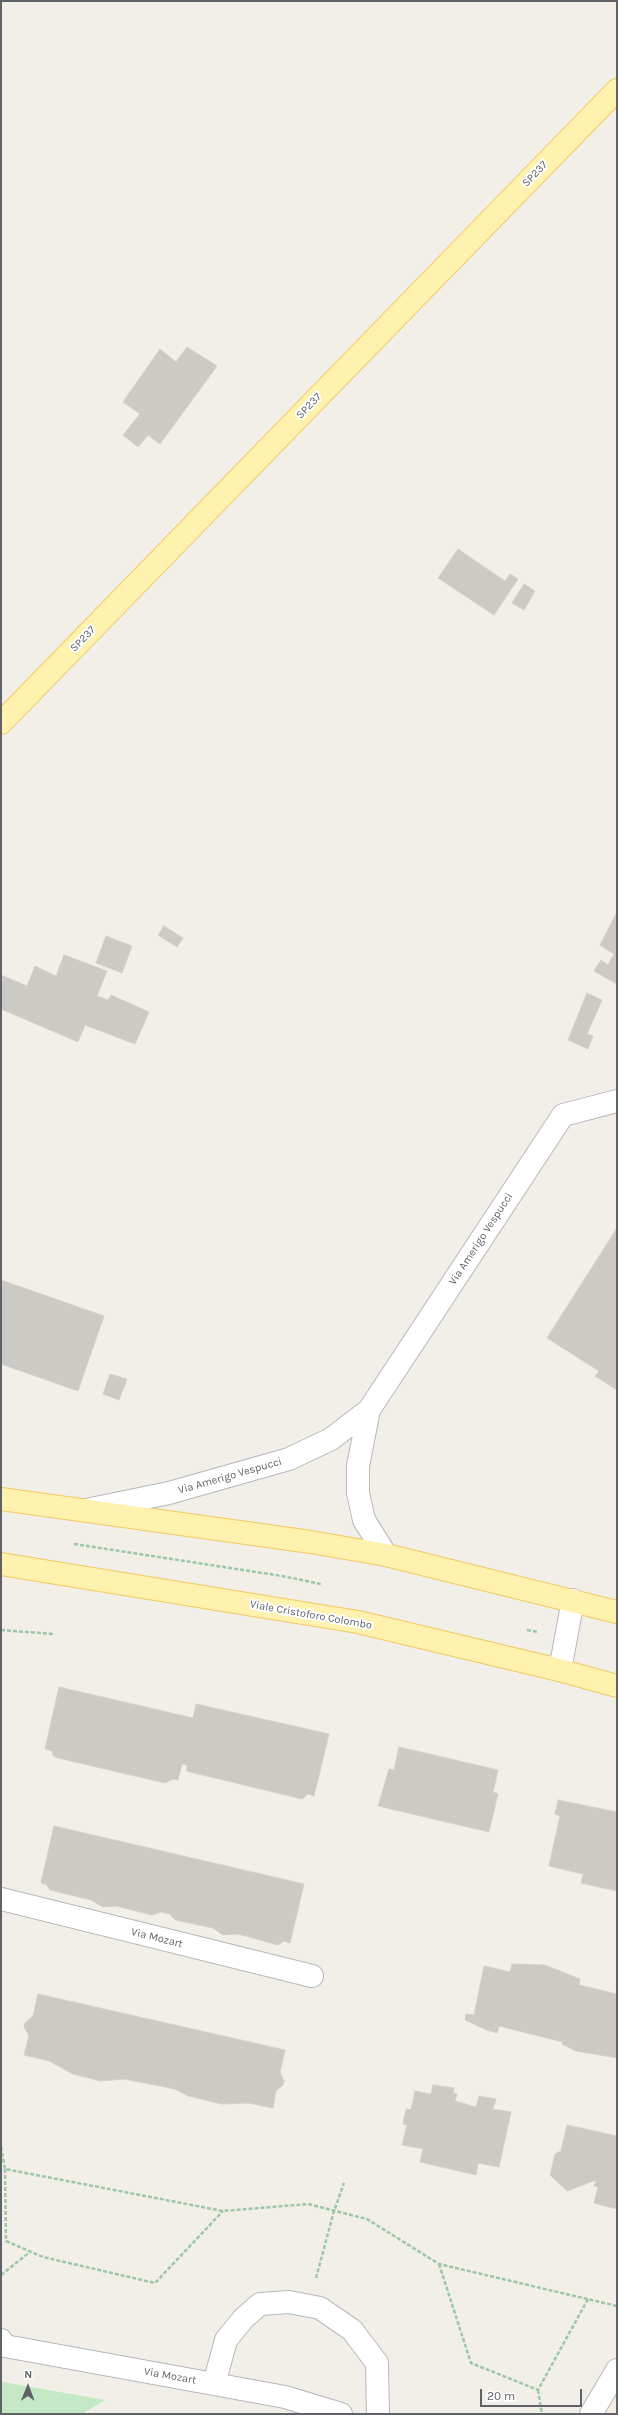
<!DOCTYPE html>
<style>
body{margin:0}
#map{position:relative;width:618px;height:2415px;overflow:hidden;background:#f1efe8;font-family:Karla,sans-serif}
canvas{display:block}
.frame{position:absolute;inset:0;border:2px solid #5f6368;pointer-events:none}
.north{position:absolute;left:8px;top:2367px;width:40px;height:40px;-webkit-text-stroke:3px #fff;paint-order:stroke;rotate:1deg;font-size:11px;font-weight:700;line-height:16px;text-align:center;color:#5f6368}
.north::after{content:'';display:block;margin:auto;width:14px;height:18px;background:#5f6368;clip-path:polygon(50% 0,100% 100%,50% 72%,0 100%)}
.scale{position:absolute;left:480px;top:2389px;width:102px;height:18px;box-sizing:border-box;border:2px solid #5f6368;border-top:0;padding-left:5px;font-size:12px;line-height:14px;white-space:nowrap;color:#5f6368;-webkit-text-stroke:3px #fff;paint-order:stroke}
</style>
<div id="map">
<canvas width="618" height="2415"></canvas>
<div class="frame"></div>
<div class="north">N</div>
<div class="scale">20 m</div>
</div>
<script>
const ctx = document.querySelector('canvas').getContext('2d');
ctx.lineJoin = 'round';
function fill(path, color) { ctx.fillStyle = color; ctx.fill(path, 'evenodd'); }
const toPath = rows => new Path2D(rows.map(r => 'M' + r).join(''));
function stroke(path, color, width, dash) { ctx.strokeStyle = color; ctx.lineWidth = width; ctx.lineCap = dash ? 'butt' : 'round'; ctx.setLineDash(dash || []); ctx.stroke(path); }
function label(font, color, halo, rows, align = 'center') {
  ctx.font = font + ' Karla,sans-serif'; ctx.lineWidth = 4; ctx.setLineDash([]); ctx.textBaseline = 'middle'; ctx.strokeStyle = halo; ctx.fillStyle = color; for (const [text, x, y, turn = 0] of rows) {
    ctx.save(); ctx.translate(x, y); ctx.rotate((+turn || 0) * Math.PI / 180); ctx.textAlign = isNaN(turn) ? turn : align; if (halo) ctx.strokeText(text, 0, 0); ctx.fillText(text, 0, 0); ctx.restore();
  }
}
fill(toPath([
 [1,2381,3,2382,105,2400,82,2414,1,2414]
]), '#c5e8c5');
const building = toPath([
 [187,347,217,366,160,444,148,435,138,447,123,435,140,414,123,402,160,349,176,362,187,347],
 [458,549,505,581,510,574,518,579,494,615,438,578,458,549],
 [524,584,535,591,524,610,512,603,524,584],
 [617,912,617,984,594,971,601,960,608,965,614,954,600,945,617,912],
 [164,926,183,938,177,947,158,935,164,926],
 [106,936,132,946,122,973,96,963,106,936],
 [64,955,107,971,97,996,108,1000,111,995,149,1012,135,1044,85,1025,78,1042,1,1009,1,975,27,986,35,966,56,976,64,955],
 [587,993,602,1000,587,1034,593,1036,588,1049,568,1040,587,993],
 [617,1228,617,1390,595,1376,599,1371,547,1338,617,1228],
 [1,1280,104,1316,78,1391,1,1364,1,1280],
 [110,1374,127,1379,119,1400,103,1394,110,1374],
 [59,1687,193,1718,196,1704,329,1734,314,1796,308,1794,302,1799,190,1772,187,1771,187,1765,182,1764,178,1780,173,1779,165,1783,58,1758,53,1756,52,1751,45,1749,59,1687],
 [399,1747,498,1770,493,1792,498,1794,489,1832,378,1806,389,1769,394,1770,399,1747],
 [558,1800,617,1812,617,1891,581,1883,583,1874,549,1866,560,1816,555,1814,558,1800],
 [54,1826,304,1884,290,1943,284,1941,278,1945,238,1934,223,1935,213,1928,175,1920,170,1914,161,1912,152,1915,116,1906,103,1907,91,1900,50,1890,47,1885,41,1883,54,1826],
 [512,1964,545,1965,580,1979,579,1985,617,1994,617,2058,576,2051,562,2044,563,2042,499,2026,497,2033,487,2030,465,2020,466,2014,474,2015,484,1966,510,1972,512,1964],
 [38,1994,285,2050,280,2072,284,2081,283,2085,276,2091,273,2108,248,2103,222,2104,188,2096,175,2089,124,2079,100,2081,73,2074,49,2061,24,2055,29,2036,24,2027,25,2023,33,2016,38,1994],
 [433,2085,454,2088,453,2093,457,2094,455,2101,476,2107,479,2096,496,2099,493,2109,511,2112,499,2167,478,2163,476,2175,420,2162,423,2149,402,2145,407,2125,403,2124,406,2109,411,2110,415,2091,431,2094,433,2085],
 [567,2125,617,2136,617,2209,594,2203,598,2187,594,2186,596,2180,567,2191,550,2175,555,2154,561,2151,567,2125]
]);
fill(building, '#cccac5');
stroke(building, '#d6d1c6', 1);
const minor = toPath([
 [369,1410,358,1466,358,1493,364,1520,386,1555],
 [86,1510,169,1493,289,1459,331,1439,369,1410,563,1115,617,1101],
 [560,1670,573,1600],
 [1,1899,312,1976],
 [1,2340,5,2346,285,2397,341,2414],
 [214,2384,226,2340,243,2319,260,2304,289,2302,320,2308,352,2330,377,2363,378,2414],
 [591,2414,617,2370]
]);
const major = toPath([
 [1,723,617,90],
 [1,1499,311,1542,386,1555,617,1612],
 [1,1564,358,1622,555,1669,617,1686]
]);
stroke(minor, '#b5b8bc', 24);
stroke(major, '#f2c960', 24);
stroke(toPath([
 [74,1544,282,1576,321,1584],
 [1,1630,53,1634],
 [527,1630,538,1632],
 [1,2147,5,2169,223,2211,308,2204,367,2219,439,2264,617,2306],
 [5,2169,6,2241,43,2257,155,2283,223,2211],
 [439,2264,471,2363,538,2390,588,2299],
 [1,2275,30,2252],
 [316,2278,334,2211,344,2183],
 [538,2390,542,2414]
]), '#9cc7a9', 2.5, [4, 2]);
stroke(minor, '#fff', 22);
stroke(major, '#fff2af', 22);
label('11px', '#5f6368', '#fff', [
 ["SP237",535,174,-46],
 ["SP237",309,406,-46],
 ["SP237",83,639,-46],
 ["Via Amerigo Vespucci",481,1239,-57],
 ["Via Amerigo Vespucci",230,1476,-16],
 ["Viale Cristoforo Colombo",311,1615,10],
 ["Via Mozart",157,1938,14],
 ["Via Mozart",170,2376,10]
]);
</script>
